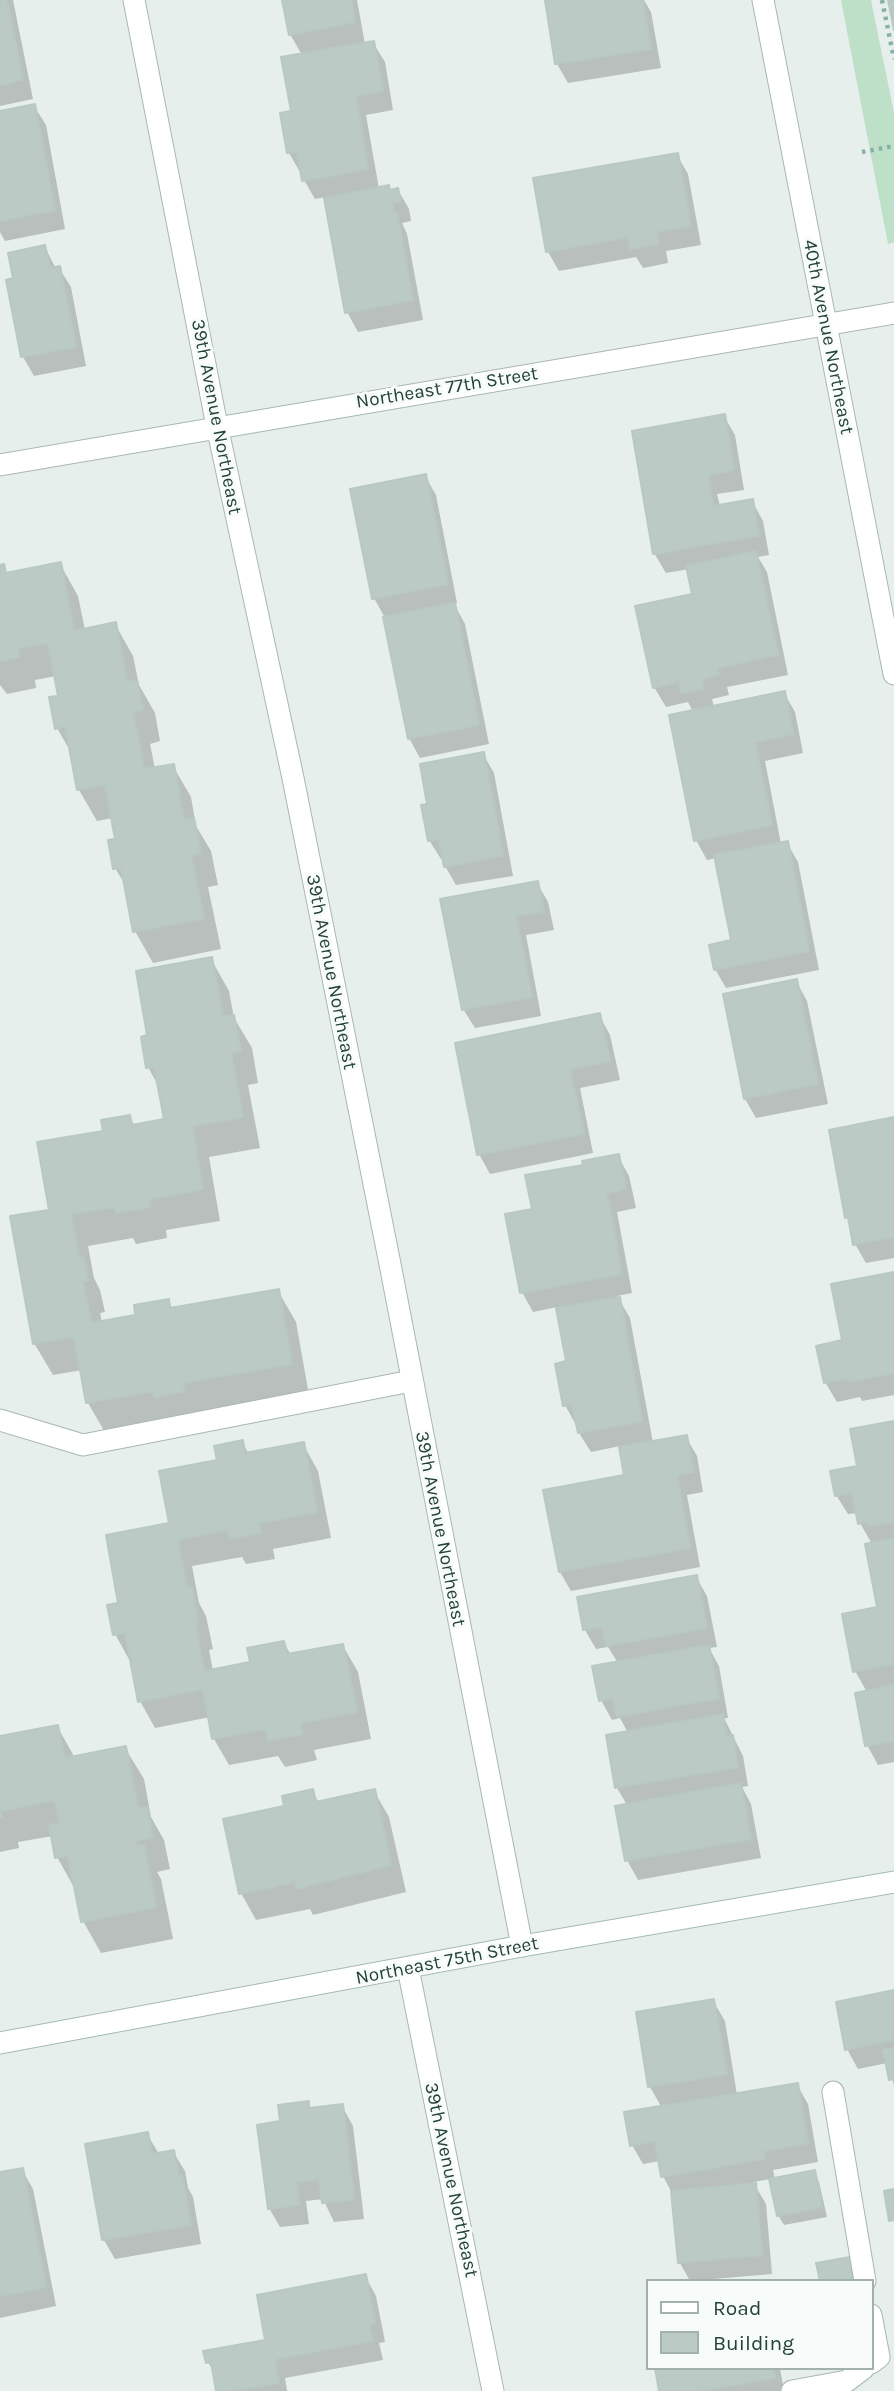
<!DOCTYPE html>
<style>
body{margin:0}
#map{position:relative;width:894px;height:2391px;overflow:hidden;background:#e6efeb;font-family:Karla,sans-serif}
canvas{display:block}
.legend{position:absolute;left:646px;top:2279px;width:228px;height:91px;box-sizing:border-box;background:#f7fbf9;border:2px solid #a3b1ad;margin:0;padding:9px 12px;list-style:none;font-size:21px;color:#24423a}
.legend li{display:flex;align-items:center;gap:14px;height:35px}
.legend b{width:35px;border:2px solid #a3b1ad}
</style>
<div id="map">
<canvas width="894" height="2391"></canvas>
<ul class="legend">
<li><b style="height:9px;background:#fff"></b>Road</li>
<li><b style="height:19px;background:#bbcac4"></b>Building</li>
</ul>
</div>
<script>
const ctx = document.querySelector('canvas').getContext('2d');
ctx.lineJoin = 'round';
function fill(path, color) { ctx.fillStyle = color; ctx.fill(path, 'evenodd'); }
const toPath = rows => new Path2D(rows.map(r => 'M' + r).join(''));
function stroke(path, color, width, dash) { ctx.strokeStyle = color; ctx.lineWidth = width; ctx.lineCap = dash ? 'butt' : 'round'; ctx.setLineDash(dash || []); ctx.stroke(path); }
function label(font, color, halo, rows, align = 'center') {
  ctx.font = font + ' Karla,sans-serif'; ctx.lineWidth = 6; ctx.setLineDash([]); ctx.textBaseline = 'middle'; ctx.strokeStyle = halo; ctx.fillStyle = color; for (const [text, x, y, turn = 0] of rows) {
    ctx.save(); ctx.translate(x, y); ctx.rotate((+turn || 0) * Math.PI / 180); ctx.textAlign = isNaN(turn) ? turn : align; if (halo) ctx.strokeText(text, 0, 0); ctx.fillText(text, 0, 0); ctx.restore();
  }
}
fill(toPath([
 [841,0,871,0,894,113,894,242,888,244]
]), '#bfe0c8');
fill(toPath([
 [0,0,13,0,33,99,0,106],
 [284,0,357,0,365,44,373,43,385,62,393,110,366,115,379,189,398,190,409,209,411,221,402,223,407,234,423,320,358,332,347,312,326,197,315,199,304,180,302,172,300,172,289,153,282,114,293,112,302,55,290,34],
 [547,0,644,0,651,12,661,68,568,83,557,64],
 [34,106,46,125,65,229,5,241,0,232,0,113],
 [677,155,688,174,701,245,666,251,668,263,643,268,636,257,559,271,548,252],
 [45,247,56,269,59,268,71,287,86,366,34,376,23,357],
 [724,416,735,435,744,490,717,494,720,506,752,501,763,521,769,555,758,557,767,572,788,675,727,687,729,695,712,699,714,707,784,693,795,712,803,753,765,761,781,844,787,843,798,862,819,970,726,988,715,969,733,942,717,858,707,860,696,840,693,712,688,702,666,707,654,687,694,596,689,569,666,573,654,553],
 [425,476,436,495,457,603,454,604,465,624,489,744,420,758,409,738,385,618,374,598],
 [60,564,78,596,85,630,115,624,133,656,139,685,155,713,160,741,150,744,155,769,173,766,191,797,196,826,211,851,218,885,208,887,221,949,153,963,135,931,127,888,115,868,117,840,113,818,97,821,79,790,72,754,57,728,60,697,56,676,35,680,36,688,7,694,0,685,0,567,3,566,8,574],
 [483,754,494,773,513,876,456,885,445,866,444,859,441,859,429,840,429,805],
 [537,883,548,902,554,930,526,935,541,1016,475,1028,463,1009,442,900],
 [211,959,229,991,234,1018,252,1048,258,1083,248,1085,260,1148,209,1157,220,1221,166,1230,167,1238,136,1244,133,1238,88,1246,94,1278,100,1290,105,1312,100,1313,102,1323,137,1316,168,1301,173,1309,278,1291,296,1322,309,1395,106,1434,88,1403,82,1370,53,1375,34,1343,51,1211,105,1132,129,1117,135,1126,166,1121,160,1089,148,1067,149,1037],
 [796,981,807,1001,828,1104,756,1118,745,1099],
 [599,1015,610,1035,620,1080,580,1088,593,1153,490,1174,479,1154],
 [894,1122,894,1258,866,1263,855,1244,852,1226,847,1217],
 [618,1156,629,1176,636,1208,617,1212,632,1293,617,1296,630,1318,653,1443,686,1437,697,1456,703,1492,687,1495,700,1567,571,1591,560,1572,626,1476,620,1446,591,1452,579,1433,578,1424,576,1425,565,1405,568,1362,557,1307,533,1312,522,1292,534,1211,585,1167],
 [894,1273,894,1395,862,1401,860,1397,837,1402,825,1382,844,1342],
 [894,1423,894,1762,878,1765,867,1745,867,1692,855,1671,879,1609,872,1544,860,1523,858,1513,848,1514,836,1495],
 [242,1442,249,1454,303,1444,318,1471,331,1538,273,1549,275,1559,246,1564,242,1557,192,1566,199,1603,206,1616,213,1649,209,1650,213,1671,252,1663,284,1643,291,1655,343,1646,358,1672,371,1739,314,1750,317,1760,285,1767,278,1756,229,1765,214,1739,210,1717,155,1728,140,1701,132,1661,130,1661,115,1634,120,1604,171,1524,219,1462],
 [696,1577,707,1596,717,1647,709,1648,719,1666,728,1718,724,1718,743,1756,748,1786,742,1787,751,1804,761,1858,638,1880,627,1860,627,1805,617,1788,628,1733,620,1718,612,1720,601,1700,618,1663,608,1647,596,1649,585,1630],
 [57,1726,75,1758,125,1748,144,1779,151,1817,164,1840,170,1869,157,1872,161,1879,173,1939,101,1953,83,1921,75,1889,57,1857,53,1836,18,1842,19,1848,0,1852,0,1738],
 [312,1791,319,1803,374,1791,389,1817,406,1892,313,1915,310,1909,256,1920,241,1893,286,1807],
 [894,1992,894,2085,887,2063,858,2069,847,2049],
 [713,2001,725,2021,737,2095,797,2085,808,2104,818,2162,773,2170,775,2179,814,2172,819,2182,827,2217,784,2225,778,2215,771,2179,753,2182,766,2204,772,2274,690,2281,680,2263,673,2195,663,2176,660,2161,643,2164,632,2145,662,2108,650,2087],
 [308,2103,311,2109,342,2106,353,2126,364,2219,334,2222,323,2199,306,2201,309,2224,280,2227,269,2208,282,2123],
 [147,2134,159,2154,173,2152,185,2171,188,2188,193,2197,201,2244,115,2259,104,2240,87,2145],
 [22,2170,33,2189,56,2306,0,2318,0,2174],
 [365,2276,376,2296,385,2342,379,2343,383,2360,285,2378,287,2391,218,2391,215,2375,208,2362,267,2341],
 [657,2368,780,2368,784,2391,661,2391]
]), '#0003');
const building = toPath([
 [0,0,7,0,23,80,0,85,0,0],
 [282,0,351,0,355,22,289,35,282,0],
 [545,0,643,0,651,49,555,64,545,0],
 [888,0,894,0,894,30,888,0],
 [374,41,383,91,356,96,368,169,302,181,297,152,287,153,280,113,291,111,281,57,374,41],
 [35,104,55,210,0,221,0,111,35,104],
 [678,153,691,226,656,232,658,244,630,249,628,237,546,252,533,178,678,153],
 [389,185,390,190,398,188,401,202,392,203,394,213,397,213,413,300,345,313,324,198,389,185],
 [45,245,50,268,60,266,76,347,21,357,6,280,13,278,8,253,45,245],
 [725,414,734,470,708,475,713,506,753,499,759,536,653,554,632,431,725,414],
 [426,474,448,584,372,599,350,489,426,474],
 [756,551,778,655,717,668,719,675,702,679,704,689,681,693,679,682,653,688,635,606,692,594,686,566,756,551],
 [61,562,74,631,116,622,127,682,137,680,143,709,133,712,144,769,174,764,184,820,194,818,201,853,191,855,204,918,133,932,121,868,113,869,108,840,115,839,105,785,77,790,65,726,55,729,49,697,58,696,48,643,18,648,19,657,0,661,0,565,4,564,6,573,61,562],
 [455,603,479,725,408,739,383,617,455,603],
 [785,691,793,734,755,742,772,825,694,841,669,715,785,691],
 [484,752,503,856,444,867,439,839,428,841,421,805,427,804,420,764,484,752],
 [788,841,809,951,714,970,709,945,731,940,714,855,788,841],
 [538,881,544,911,516,916,532,997,462,1010,440,899,538,881],
 [212,957,223,1017,234,1015,241,1051,231,1053,243,1117,192,1126,203,1189,149,1199,150,1207,116,1213,115,1207,71,1214,79,1258,83,1256,88,1281,83,1281,91,1323,135,1315,134,1305,169,1299,170,1308,279,1289,292,1364,183,1383,184,1391,154,1397,153,1391,86,1403,74,1336,33,1344,10,1216,49,1210,37,1142,103,1131,101,1120,130,1115,132,1125,164,1119,154,1067,146,1068,141,1037,147,1035,136,971,212,957],
 [797,979,818,1084,744,1099,723,994,797,979],
 [600,1013,610,1061,570,1069,584,1134,477,1155,455,1043,600,1013],
 [894,1117,894,1237,853,1245,848,1217,845,1218,829,1130,894,1117],
 [619,1154,626,1189,607,1193,622,1274,520,1293,505,1214,532,1209,525,1175,583,1165,582,1161,619,1154],
 [894,1272,894,1373,849,1382,848,1378,824,1383,816,1346,842,1340,831,1284,894,1272],
 [620,1297,642,1421,578,1433,572,1404,563,1406,555,1364,566,1361,556,1308,620,1297],
 [894,1421,894,1522,869,1526,868,1522,858,1524,852,1493,835,1496,830,1471,857,1466,850,1429,894,1421],
 [687,1435,694,1472,677,1475,690,1548,559,1572,543,1490,624,1475,619,1447,687,1435],
 [243,1440,245,1453,304,1442,317,1512,259,1523,261,1533,229,1538,228,1530,178,1540,187,1588,192,1587,198,1623,195,1623,204,1671,250,1662,247,1648,284,1641,287,1654,343,1644,357,1712,300,1723,303,1734,268,1741,266,1729,212,1739,203,1689,138,1702,125,1633,113,1635,107,1605,118,1603,106,1535,169,1523,159,1471,217,1460,214,1446,243,1440],
 [894,1538,894,1664,853,1672,842,1614,877,1607,865,1544,894,1538],
 [697,1575,707,1628,606,1646,602,1627,583,1630,577,1597,697,1575],
 [709,1645,719,1698,617,1717,613,1698,599,1701,592,1666,709,1645],
 [894,1685,894,1741,865,1746,855,1693,894,1685],
 [723,1714,727,1736,733,1735,738,1767,615,1788,606,1735,723,1714],
 [58,1725,65,1758,126,1746,138,1808,147,1807,153,1837,136,1841,137,1846,144,1845,156,1907,81,1922,68,1856,55,1858,49,1825,60,1823,55,1800,1,1811,2,1817,0,1817,0,1736,58,1725],
 [741,1783,751,1839,625,1861,615,1806,741,1783],
 [313,1789,316,1802,375,1789,391,1865,296,1889,295,1882,239,1894,223,1819,284,1806,282,1796,313,1789],
 [894,1990,894,2040,845,2050,836,2002,894,1990],
 [714,1999,727,2074,648,2087,636,2012,714,1999],
 [894,2048,894,2079,889,2080,883,2050,894,2048],
 [798,2083,808,2143,764,2151,765,2159,661,2177,655,2141,630,2146,624,2112,798,2083],
 [309,2101,309,2108,343,2104,354,2200,322,2203,319,2179,296,2182,299,2205,268,2209,257,2125,280,2121,278,2105,309,2101],
 [148,2132,152,2154,174,2150,179,2176,182,2175,191,2225,102,2240,85,2144,148,2132],
 [23,2168,46,2287,0,2296,0,2172,23,2168],
 [815,2170,822,2207,777,2216,769,2179,815,2170],
 [756,2183,762,2255,678,2263,671,2191,756,2183],
 [894,2189,894,2220,889,2221,884,2191,894,2189],
 [850,2257,854,2281,820,2281,816,2263,850,2257],
 [366,2274,375,2323,369,2324,373,2341,275,2359,279,2383,231,2391,216,2391,211,2362,206,2363,203,2351,265,2340,257,2295,366,2274],
 [655,2368,773,2368,775,2378,696,2391,659,2391,655,2368]
]);
fill(building, '#bbcac4');
stroke(building, '#b8c9c2', 2);
const service = toPath([
 [0,1420,83,1445,411,1381],
 [833,2092,865,2281],
 [871,2315,879,2357,871,2363],
 [792,2391,847,2381,864,2368]
]);
const minor = toPath([
 [134,0,217,426,293,778,389,1259,522,1946],
 [0,465,894,313],
 [408,1968,493,2391]
]);
const tertiary = toPath([
 [763,0,894,674]
]);
const secondary = toPath([
 [0,2043,522,1946,894,1882]
]);
stroke(service, '#a8b8b2', 23);
stroke(minor, '#a8b8b2', 23);
stroke(tertiary, '#a8b8b2', 23);
stroke(secondary, '#a4bbb3', 23);
stroke(toPath([
 [882,0,894,59],
 [862,152,894,146]
]), '#86b3a5', 4.5, [3.5, 5]);
stroke(service, '#fff', 21);
stroke(minor, '#fff', 21);
stroke(tertiary, '#fff', 21);
stroke(secondary, '#fff', 21);
label('19px', '#24423a', '#f7fbf9', [
 ["40th Avenue Northeast",828,337,79],
 ["Northeast 77th Street",447,388,-9],
 ["39th Avenue Northeast",216,417,79],
 ["39th Avenue Northeast",331,972,79],
 ["39th Avenue Northeast",440,1529,79],
 ["Northeast 75th Street",447,1961,-11],
 ["39th Avenue Northeast",451,2180,78]
]);
</script>
